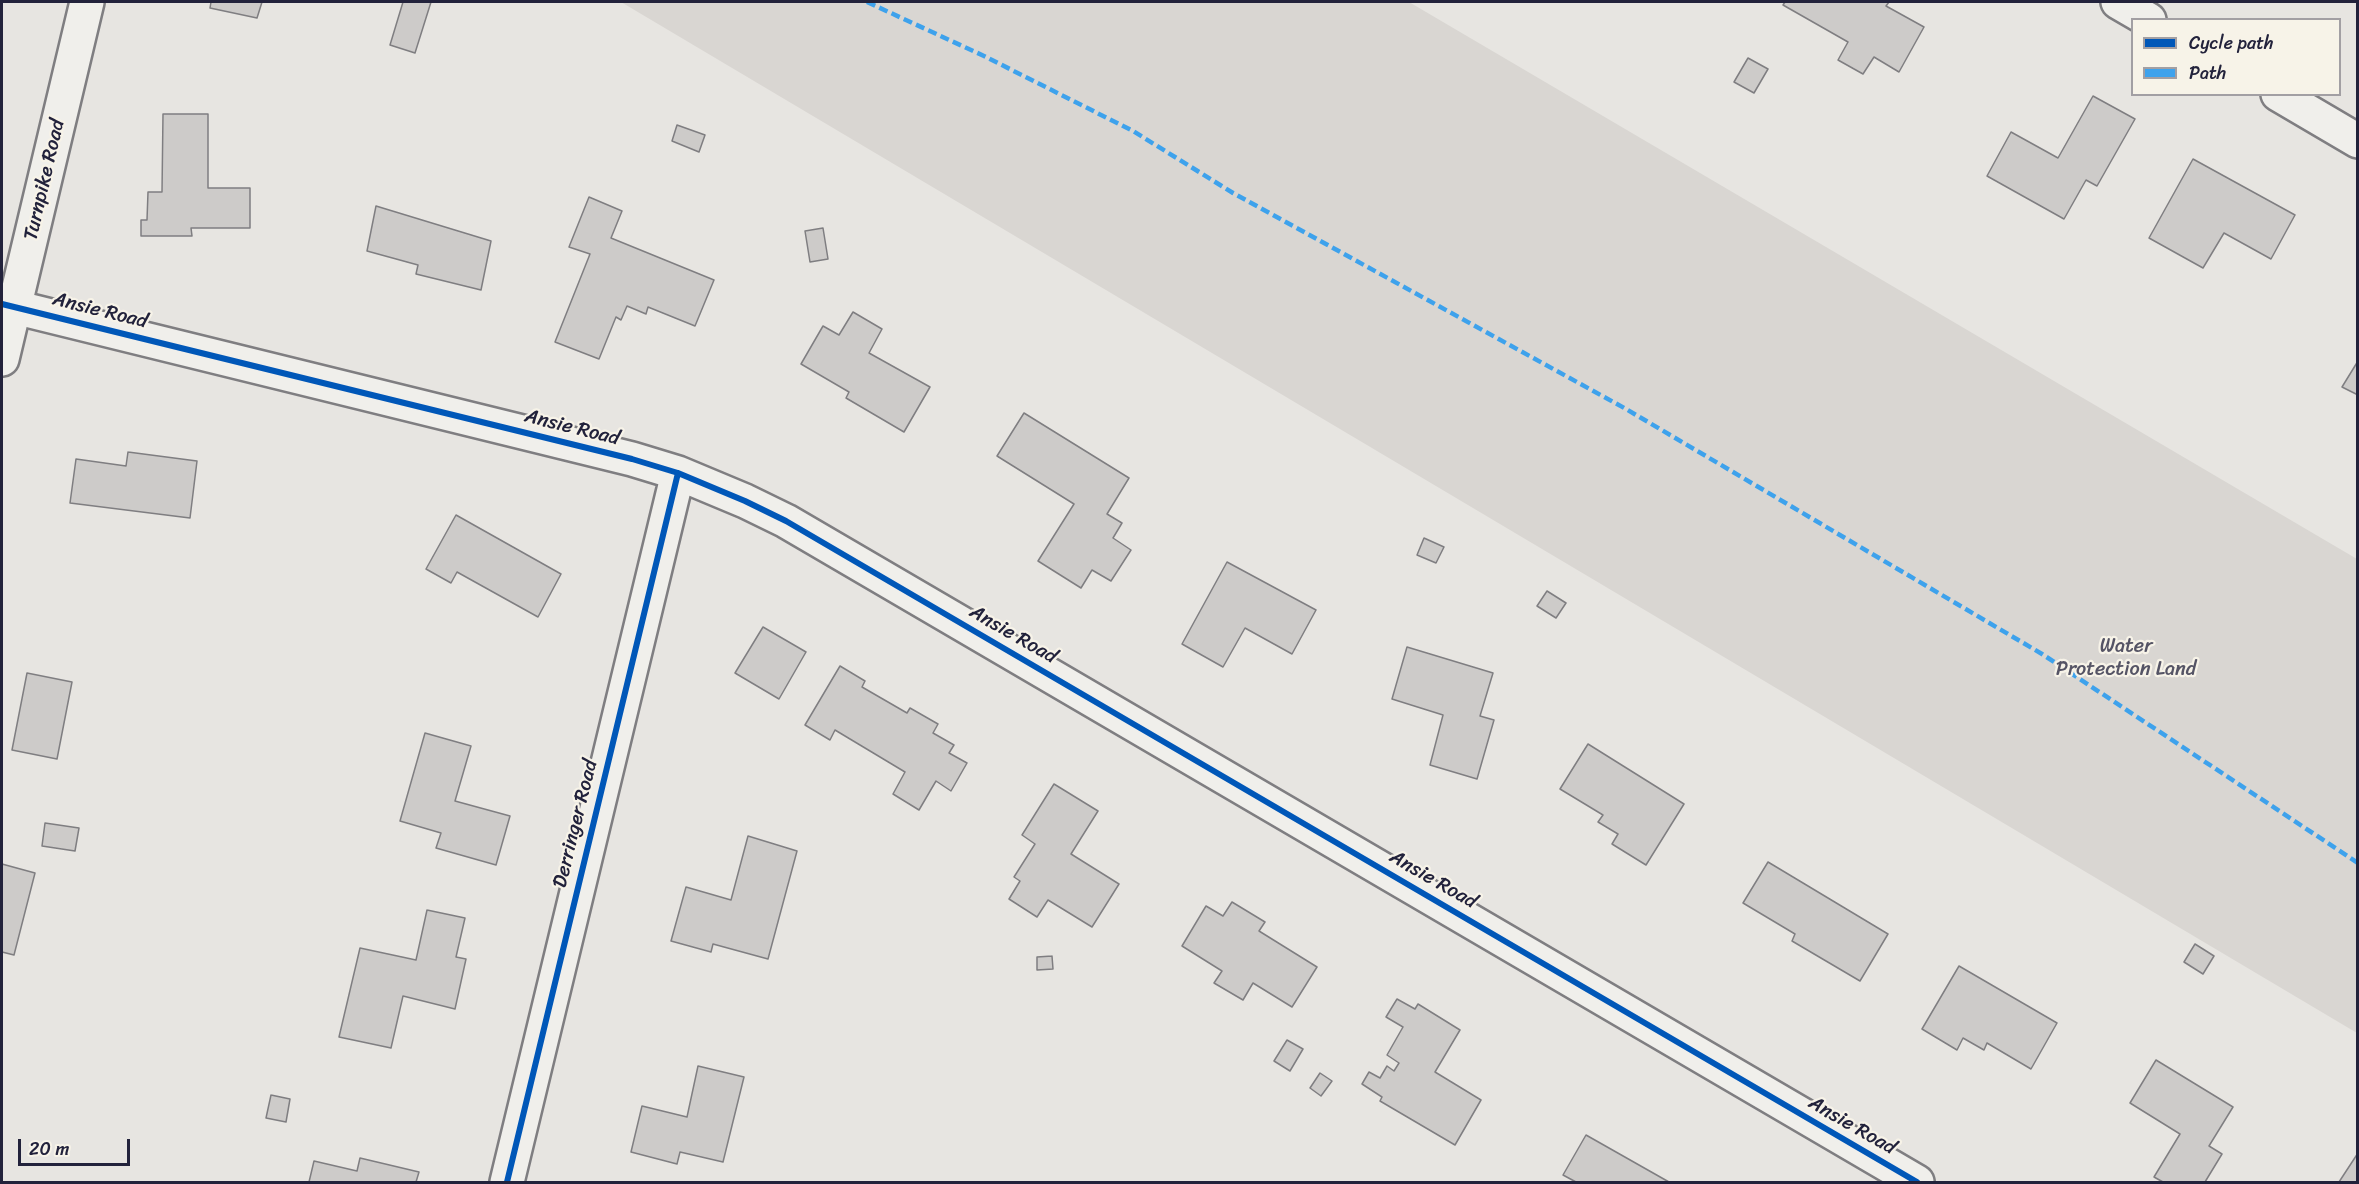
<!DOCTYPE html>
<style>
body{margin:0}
#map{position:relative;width:2359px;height:1184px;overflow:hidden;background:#e7e5e1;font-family:Sriracha,sans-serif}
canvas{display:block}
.frame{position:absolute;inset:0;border:3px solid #22223b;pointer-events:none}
.legend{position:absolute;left:2131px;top:18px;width:210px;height:78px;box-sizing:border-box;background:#f7f3e8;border:2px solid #a29fa3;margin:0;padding:8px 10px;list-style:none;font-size:18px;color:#22223b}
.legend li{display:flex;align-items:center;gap:12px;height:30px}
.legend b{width:30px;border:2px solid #a29fa3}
.scale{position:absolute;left:18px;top:1139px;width:112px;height:27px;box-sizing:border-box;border:3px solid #22223b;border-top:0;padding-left:8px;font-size:18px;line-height:21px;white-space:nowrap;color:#22223b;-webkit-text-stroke:4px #f7f3e8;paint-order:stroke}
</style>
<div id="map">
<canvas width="2359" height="1184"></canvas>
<div class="frame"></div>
<ul class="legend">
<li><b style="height:8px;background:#0057b8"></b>Cycle path</li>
<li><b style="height:8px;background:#3ea2ec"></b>Path</li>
</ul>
<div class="scale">20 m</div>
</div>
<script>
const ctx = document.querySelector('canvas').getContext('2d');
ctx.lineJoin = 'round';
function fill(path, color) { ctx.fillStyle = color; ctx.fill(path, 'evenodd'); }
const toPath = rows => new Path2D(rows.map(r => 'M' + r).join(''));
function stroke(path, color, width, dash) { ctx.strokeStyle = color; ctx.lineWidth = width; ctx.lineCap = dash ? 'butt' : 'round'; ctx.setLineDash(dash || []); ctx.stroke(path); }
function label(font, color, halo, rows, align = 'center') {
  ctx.font = font + ' Sriracha,sans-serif'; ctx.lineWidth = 4.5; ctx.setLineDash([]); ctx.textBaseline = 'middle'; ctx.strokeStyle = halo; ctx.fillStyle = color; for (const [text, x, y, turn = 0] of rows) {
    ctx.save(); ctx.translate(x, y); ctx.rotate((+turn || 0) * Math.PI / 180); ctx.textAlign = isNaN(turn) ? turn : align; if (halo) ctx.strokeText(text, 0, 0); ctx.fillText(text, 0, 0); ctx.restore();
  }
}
fill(toPath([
 [621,2,1409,2,2357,559,2357,1033]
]), '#d9d6d2');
const building = toPath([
 [211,2,262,2,257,18,210,8,211,2],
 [403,2,431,2,415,53,390,45,403,2],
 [1785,2,1889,2,1886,6,1924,27,1899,72,1874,57,1863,74,1838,60,1848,42,1783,5,1785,2],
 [1748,58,1768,69,1754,93,1734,82,1748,58],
 [2093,96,2135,119,2097,186,2086,180,2064,219,1987,176,2011,132,2058,158,2093,96],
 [163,114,208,114,208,188,250,188,250,228,191,228,192,236,141,236,141,220,147,220,148,192,162,192,163,114],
 [677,125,705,135,699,152,672,141,677,125],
 [2193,159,2295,215,2271,259,2224,233,2203,268,2149,238,2193,159],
 [589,197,622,211,611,238,714,280,695,326,648,307,646,314,627,306,621,320,616,317,599,359,555,342,590,254,569,247,589,197],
 [376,206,491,241,481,290,416,274,418,265,367,251,376,206],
 [823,228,828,259,810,262,805,231,823,228],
 [853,312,882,329,869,353,930,387,904,432,846,398,849,392,801,364,823,326,839,335,853,312],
 [2358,361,2358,395,2342,387,2358,361],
 [1024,413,1129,478,1107,514,1122,523,1113,538,1131,550,1111,581,1092,570,1081,588,1038,561,1074,504,997,456,1024,413],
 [128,452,197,461,190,518,70,503,76,459,126,466,128,452],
 [456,515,561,574,538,617,457,572,451,583,426,569,456,515],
 [1424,538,1444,547,1436,563,1417,555,1424,538],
 [1227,562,1316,610,1292,654,1245,628,1223,667,1182,644,1227,562],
 [1547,591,1566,603,1556,618,1537,606,1547,591],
 [763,627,806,652,779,699,735,673,763,627],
 [1407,647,1493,673,1480,716,1494,720,1477,779,1430,765,1443,715,1392,699,1407,647],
 [840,666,865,681,862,687,907,713,910,708,938,724,933,733,954,745,949,753,967,763,951,791,936,781,919,810,893,794,905,772,835,730,830,740,805,725,840,666],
 [27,673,72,682,57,759,12,750,27,673],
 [425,733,471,746,455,801,510,816,496,865,436,848,441,833,400,821,425,733],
 [1588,744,1684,804,1646,865,1612,844,1618,834,1598,822,1603,815,1560,789,1588,744],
 [1054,784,1098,811,1071,854,1119,884,1092,927,1048,900,1037,917,1009,899,1020,881,1014,877,1035,844,1022,835,1054,784],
 [45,823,79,828,75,851,42,846,45,823],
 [748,836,797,851,768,959,713,944,711,952,671,941,686,887,731,900,748,836],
 [1768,862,1888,934,1860,981,1792,941,1795,934,1743,903,1768,862],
 [2,864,35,873,14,955,2,952,2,864],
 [1232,902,1265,922,1259,931,1317,967,1292,1007,1253,983,1243,1000,1214,983,1222,971,1182,946,1206,906,1223,916,1232,902],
 [427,910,465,918,456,957,466,959,455,1009,403,996,391,1048,339,1037,360,948,416,960,427,910],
 [2195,944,2214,956,2203,974,2184,962,2195,944],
 [1052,956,1053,969,1037,970,1037,957,1052,956],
 [1959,966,2057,1023,2031,1069,1987,1043,1984,1050,1963,1038,1957,1050,1922,1029,1959,966],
 [1397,999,1415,1009,1418,1004,1460,1030,1435,1072,1481,1100,1455,1145,1380,1101,1382,1097,1362,1084,1369,1072,1380,1078,1387,1066,1394,1071,1399,1063,1387,1055,1403,1027,1386,1017,1397,999],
 [1287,1040,1303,1049,1290,1071,1274,1061,1287,1040],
 [2156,1060,2233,1107,2209,1146,2222,1154,2205,1182,2163,1182,2154,1177,2180,1134,2130,1103,2156,1060],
 [698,1066,744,1077,723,1162,680,1152,677,1164,631,1152,642,1106,687,1117,698,1066],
 [1320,1073,1332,1081,1321,1096,1310,1088,1320,1073],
 [271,1095,290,1099,286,1122,266,1118,271,1095],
 [1586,1135,1669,1182,1576,1182,1563,1175,1586,1135],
 [2358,1153,2358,1182,2339,1182,2358,1153],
 [360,1158,419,1172,416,1182,309,1182,314,1161,357,1171,360,1158]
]);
fill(building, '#cdcbc9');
stroke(building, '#7f7e81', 1.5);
const street = toPath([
 [2118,2,2149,20],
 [2278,94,2358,141],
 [2,304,632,459,678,473,745,501,786,521,1917,1182],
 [507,1182,678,473]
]);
const secondary = toPath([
 [2,359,87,2]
]);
stroke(street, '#7f7e81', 38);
stroke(secondary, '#7f7e81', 38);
stroke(street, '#f0efeb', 33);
stroke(secondary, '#f0efeb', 33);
stroke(toPath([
 [867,2,984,56,1133,131,1233,193,1626,409,2042,654,2358,863]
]), '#3ea2ec', 4.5, [9, 4.5]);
stroke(toPath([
 [2,304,632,459,678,473,745,501,786,521,1917,1182],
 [507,1182,678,473]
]), '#0057b8', 6);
label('20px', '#22223b', '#f7f3e8', [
 ["Turnpike Road",45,180,-77],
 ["Ansie Road",100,311,14],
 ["Ansie Road",572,428,14],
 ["Ansie Road",1013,635,30],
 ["Derringer Road",576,824,-76],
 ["Ansie Road",1433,880,30],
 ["Ansie Road",1852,1126,30]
]);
label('20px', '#555465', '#f7f3e8', [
 ["Water",2126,647],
 ["Protection Land",2126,670]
]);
</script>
